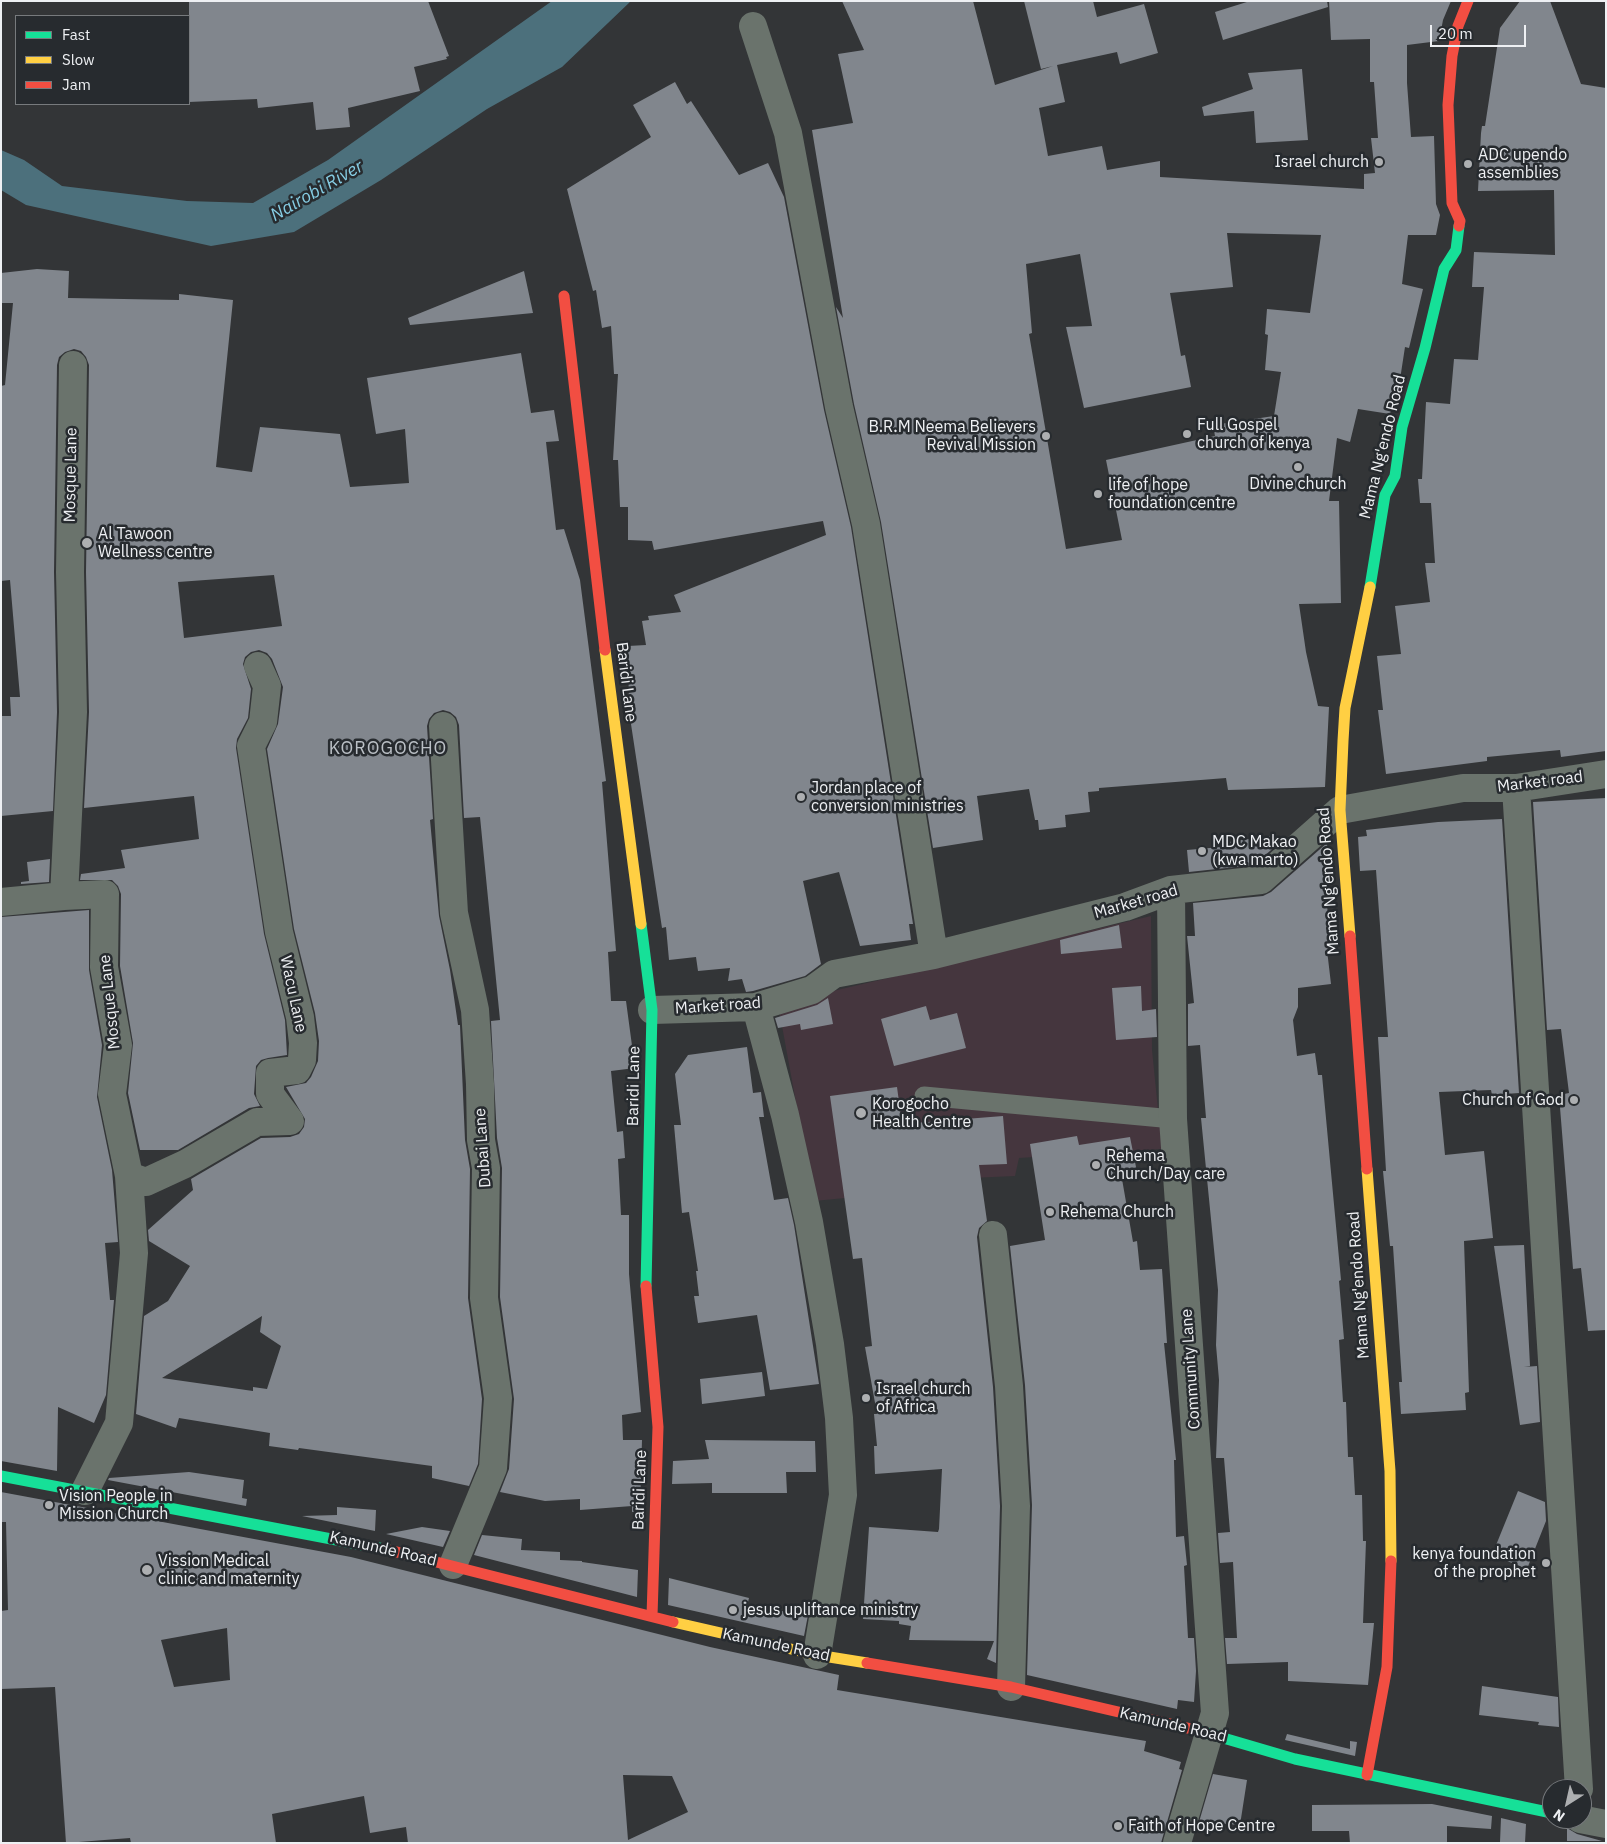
<!DOCTYPE html>
<style>
body{margin:0}
#map{position:relative;width:1607px;height:1844px;overflow:hidden;background:#333537;font-family:"IBM Plex Sans",sans-serif}
canvas{display:block}
.frame{position:absolute;inset:0;border:2px solid #eef0f3;pointer-events:none}
.legend{position:absolute;left:15px;top:15px;width:175px;height:90px;box-sizing:border-box;background:#272b2f;border:1px solid #777a7d;margin:0;padding:6px 9px;list-style:none;font-size:15px;color:#eef0f3}
.legend li{display:flex;align-items:center;gap:10px;height:25px}
.legend b{width:25px;border:1px solid #777a7d}
.north{position:absolute;left:1542px;top:1779px;width:50px;height:50px;box-sizing:border-box;background:#272b2f;border:1px solid #777a7d;border-radius:50%;rotate:215deg;font-size:14px;font-weight:700;line-height:20px;text-align:center;color:#eef0f3}
.north::after{content:'';display:block;margin:auto;width:18px;height:22px;background:#adafb1;clip-path:polygon(50% 0,100% 100%,50% 72%,0 100%)}
.scale{position:absolute;left:1430px;top:25px;width:96px;height:22px;box-sizing:border-box;border:2px solid #eef0f3;border-top:0;padding-left:6px;font-size:15px;line-height:18px;white-space:nowrap;color:#eef0f3;-webkit-text-stroke:4px #272b2f;paint-order:stroke}
</style>
<div id="map">
<canvas width="1607" height="1844"></canvas>
<div class="frame"></div>
<ul class="legend">
<li><b style="height:6px;background:#16e098"></b>Fast</li>
<li><b style="height:6px;background:#ffcf43"></b>Slow</li>
<li><b style="height:6px;background:#f24e42"></b>Jam</li>
</ul>
<div class="north">N</div>
<div class="scale">20 m</div>
</div>
<script>
const ctx = document.querySelector('canvas').getContext('2d');
ctx.lineJoin = 'round';
function fill(path, color) { ctx.fillStyle = color; ctx.fill(path, 'evenodd'); }
const toPath = rows => new Path2D(rows.map(r => 'M' + r).join(''));
function stroke(path, color, width, dash) { ctx.strokeStyle = color; ctx.lineWidth = width; ctx.lineCap = dash ? 'butt' : 'round'; ctx.setLineDash(dash || []); ctx.stroke(path); }
function label(font, color, halo, rows, align = 'center') {
  ctx.font = font + ' "IBM Plex Sans",sans-serif'; ctx.lineWidth = 5; ctx.setLineDash([]); ctx.textBaseline = 'middle'; ctx.strokeStyle = halo; ctx.fillStyle = color; for (const [text, x, y, turn = 0] of rows) {
    ctx.save(); ctx.translate(x, y); ctx.rotate((+turn || 0) * Math.PI / 180); ctx.textAlign = isNaN(turn) ? turn : align; if (halo) ctx.strokeText(text, 0, 0); ctx.fillText(text, 0, 0); ctx.restore();
  }
}
fill(toPath([
 [1151,916,1152,1050,1162,1149,1019,1158,1015,1176,949,1179,949,1188,814,1201,778,1004]
]), '#45363e');
fill(toPath([
 [552,1,631,1,562,67,487,109,381,180,294,232,211,246,26,205,1,190,1,150,24,160,62,186,187,201,253,203,328,160]
]), '#4c707c');
fill(toPath([
 [189,1,428,1,449,56,446,57,447,59,414,67,420,91,348,108,350,127,316,130,313,102,258,108,257,99,189,102],
 [842,1,973,1,995,85,1053,66,1041,69,1024,1,1093,1,1097,17,1144,4,1158,53,1120,64,1117,52,1057,65,1065,102,1039,108,1048,156,1102,146,1107,170,1160,161,1160,177,1364,189,1364,174,1375,173,1371,138,1378,138,1374,82,1370,82,1370,39,1331,40,1329,1,1451,1,1443,20,1439,41,1407,45,1407,83,1411,137,1434,136,1436,204,1440,215,1436,235,1408,235,1402,284,1423,289,1410,344,1409,348,1405,347,1401,373,1390,414,1358,409,1350,442,1337,438,1329,501,1339,501,1341,603,1299,604,1306,652,1318,706,1329,707,1325,787,1228,790,1226,778,1099,788,1099,791,1088,792,1090,812,1065,815,1066,827,1039,830,1038,820,1035,820,1029,789,977,796,983,840,933,848,881,522,854,404,836,307,843,318,812,130,853,123,838,54,864,50],
 [1227,233,1321,235,1310,313,1267,309,1265,334,1268,335,1265,370,1281,372,1274,416,1213,425,1215,436,1106,460,1122,540,1066,549,1029,334,1032,333,1026,264,1080,254,1092,326,1066,327,1084,408,1191,387,1185,355,1181,356,1170,293,1233,287],
 [1250,1,1327,1,1328,7,1223,40,1215,12],
 [1520,1,1550,1,1581,84,1606,88,1606,751,1561,757,1560,750,1487,757,1487,761,1386,774,1378,710,1383,710,1377,656,1401,654,1395,606,1430,602,1425,563,1435,563,1431,503,1420,503,1418,479,1422,479,1426,402,1450,404,1454,359,1478,360,1484,287,1472,287,1474,252,1555,255,1554,190,1478,191,1481,133,1482,126,1485,126,1500,28],
 [1302,69,1308,140,1256,143,1254,111,1204,116,1202,107,1253,89,1248,73],
 [675,82,687,104,691,101,739,175,768,163,784,197,824,410,851,527,913,924,909,924,911,940,860,946,839,872,803,881,821,964,805,976,753,991,746,992,742,979,728,981,730,968,698,971,696,957,669,960,666,927,662,928,629,711,628,646,646,645,642,621,649,620,648,616,681,612,674,595,826,535,823,521,654,550,652,541,628,540,628,507,620,507,618,460,613,460,618,374,614,374,611,326,602,328,596,290,593,291,567,189,651,137,633,105],
 [37,269,69,271,68,298,179,300,179,294,233,300,216,467,252,472,260,427,340,434,350,487,409,483,405,429,376,434,367,378,521,353,531,413,554,410,559,441,546,442,556,530,564,529,580,580,606,781,602,782,616,951,608,952,611,1001,626,1001,635,1068,611,1071,617,1132,623,1131,625,1158,618,1159,621,1215,629,1215,629,1274,641,1412,622,1415,623,1440,642,1440,640,1511,632,1512,632,1506,580,1510,580,1499,545,1501,500,1492,509,1469,514,1399,500,1297,502,1168,497,1138,491,1021,500,1020,480,817,464,818,459,725,456,717,450,712,443,710,434,713,429,719,427,726,433,819,430,820,439,916,450,970,458,1025,460,1025,465,1140,470,1169,468,1298,482,1399,478,1464,469,1486,432,1478,432,1466,299,1448,298,1450,269,1446,270,1433,179,1418,176,1428,136,1414,144,1316,168,1301,190,1266,149,1241,148,1230,193,1190,191,1179,261,1138,290,1137,299,1134,304,1127,305,1119,286,1087,306,1083,311,1077,318,1061,319,1041,315,1013,294,929,267,749,278,724,283,687,272,659,267,653,259,650,251,652,245,657,243,664,251,689,248,718,237,739,236,748,264,934,285,1020,287,1055,268,1058,261,1060,256,1066,254,1094,260,1106,249,1108,178,1150,140,1150,128,1093,133,1043,120,966,121,894,118,886,112,880,80,880,81,874,125,868,121,850,199,839,194,796,84,808,89,712,86,572,89,365,86,357,81,351,74,349,65,352,59,357,57,365,54,572,57,712,53,811,1,816,1,716,11,716,10,697,20,697,10,580,1,581,1,386,5,385,13,303,1,303,1,273],
 [274,575,282,626,184,638,178,582],
 [262,1316,260,1332,281,1346,267,1389,253,1387,253,1391,162,1378],
 [524,271,533,313,410,325,408,318],
 [1606,798,1606,1330,1588,1331,1581,1268,1573,1269,1559,1095,1569,1093,1561,1029,1547,1030,1533,802],
 [1502,819,1519,1093,1492,1095,1491,1090,1439,1092,1445,1155,1484,1151,1493,1238,1464,1241,1469,1392,1465,1393,1466,1410,1401,1414,1399,1382,1402,1382,1393,1246,1390,1246,1383,1171,1386,1171,1378,1037,1388,1037,1376,870,1360,871,1358,837,1367,836,1366,830,1438,822],
 [1270,836,1271,844,1279,843,1254,865,1189,872,1187,850,1221,847,1221,843],
 [1327,843,1329,873,1324,874,1329,926,1327,926,1330,949,1327,950,1331,984,1298,988,1298,1007,1293,1020,1297,1056,1315,1053,1318,1075,1322,1075,1341,1280,1339,1281,1344,1339,1339,1340,1343,1402,1346,1402,1348,1457,1353,1457,1355,1495,1362,1495,1363,1541,1366,1541,1363,1623,1374,1623,1368,1685,1288,1681,1288,1662,1227,1664,1225,1638,1237,1638,1233,1562,1220,1563,1218,1533,1230,1532,1224,1458,1216,1458,1219,1380,1216,1345,1218,1290,1201,1118,1206,1118,1200,1045,1188,1046,1188,1004,1194,1003,1187,936,1195,936,1193,903,1263,896,1271,892],
 [50,859,49,882,21,884,21,882,29,881,27,862],
 [89,910,89,970,102,1045,97,1097,112,1170,118,1242,105,1243,110,1300,114,1300,106,1395,94,1423,58,1407,57,1471,1,1461,1,917],
 [1119,925,1122,948,1061,954,1060,940],
 [1141,986,1142,1011,1156,1009,1157,1037,1116,1040,1112,988],
 [828,998,833,1024,801,1030,800,1024,778,1028,775,1018,817,1005],
 [926,1006,930,1020,957,1013,966,1048,894,1066,881,1019],
 [747,1047,753,1093,761,1092,764,1117,759,1117,774,1200,788,1198,794,1225,819,1384,770,1390,757,1315,698,1323,694,1296,699,1296,696,1271,698,1271,689,1212,682,1213,674,1125,681,1125,675,1074,688,1055],
 [897,1087,902,1124,1003,1116,1007,1164,979,1165,987,1221,979,1228,977,1237,993,1387,1000,1506,996,1663,987,1659,994,1641,909,1640,911,1626,899,1624,899,1621,863,1619,869,1527,938,1532,939,1529,942,1469,875,1474,874,1446,877,1446,874,1414,877,1414,865,1347,872,1346,862,1258,853,1259,830,1096],
 [1077,1136,1079,1145,1130,1137,1138,1177,1122,1179,1133,1242,1137,1241,1140,1270,1162,1269,1167,1343,1164,1343,1176,1460,1174,1460,1176,1537,1184,1536,1187,1565,1184,1566,1188,1638,1194,1638,1196,1671,1194,1702,1178,1700,1177,1709,1027,1675,1032,1505,1025,1385,1010,1246,1045,1240,1030,1144],
 [1524,1245,1530,1366,1524,1367,1537,1366,1540,1422,1520,1425,1494,1246],
 [762,1372,765,1396,702,1404,700,1379],
 [705,1440,815,1441,816,1472,786,1472,787,1493,712,1493,712,1483,672,1484,673,1461,709,1459],
 [189,1472,244,1480,242,1498,247,1499,246,1506,108,1480,109,1478],
 [1518,1491,1545,1502,1546,1521,1527,1569,1492,1555],
 [1,1492,351,1557,710,1647,839,1675,837,1690,1146,1741,1144,1751,1181,1762,1179,1769,1182,1770,1161,1843,408,1843,406,1827,370,1833,364,1796,272,1814,276,1843,131,1843,130,1838,66,1843,55,1687,1,1689,1,1611,8,1610,6,1522,1,1522],
 [227,1628,230,1680,174,1687,161,1640],
 [623,1775,672,1776,688,1812,628,1840],
 [337,1507,376,1510,375,1531,302,1516,337,1515],
 [422,1527,450,1531,443,1547,386,1534],
 [482,1535,522,1539,521,1550,560,1552,560,1560,582,1561,582,1562,638,1570,637,1597,474,1555],
 [669,1578,749,1598,747,1606,808,1615,804,1636,668,1605],
 [1482,1686,1558,1697,1559,1727,1538,1725,1539,1722,1479,1715],
 [1287,1734,1350,1749,1350,1741,1357,1742,1355,1756,1285,1740],
 [1213,1774,1247,1780,1240,1825,1199,1822],
 [1432,1804,1492,1816,1491,1829,1447,1826,1447,1843,1350,1843,1349,1831,1312,1831,1312,1805],
 [1501,1818,1526,1824,1525,1843,1500,1842],
 [1567,1828,1577,1834,1602,1841,1567,1841]
]), '#81868d');
stroke(toPath([
 [924,1096,1173,1119]
]), '#6a736c', 19);
stroke(toPath([
 [753,26,788,133,839,407,866,524,934,955],
 [73,365,70,572,73,712,64,896,105,894,104,967,118,1045,112,1094,129,1176,134,1253,119,1423,85,1491],
 [443,726,454,913,475,1010,480,1084,481,1140,486,1168,484,1298,498,1398,493,1468,453,1565],
 [1516,788,1579,1789],
 [1171,890,1173,1119,1215,1713,1177,1843],
 [1,902,64,896],
 [756,1007,785,1115,809,1222,830,1344,839,1418,843,1495,817,1655],
 [652,1010,756,1007,812,990,834,974,934,955,1125,907,1171,890,1261,880,1340,810,1463,788,1516,788,1606,774],
 [129,1176,146,1182,185,1164,257,1122,290,1121,270,1094,270,1073,297,1070,302,1060,303,1043,300,1017,279,932,251,746,263,722,267,686,258,666],
 [993,1235,1009,1386,1016,1506,1011,1687],
 [1580,1819,1606,1824]
]), '#6a736c', 28);
stroke(toPath([
 [1370,587,1385,495,1395,476,1402,427,1425,348,1444,269,1456,250,1459,226],
 [641,924,652,1010,646,1286],
 [1,1476,389,1550],
 [1196,1730,1295,1759,1552,1813]
]), '#16e098', 11);
stroke(toPath([
 [605,650,641,924],
 [1350,936,1340,810,1343,741,1345,708,1370,587],
 [1367,1169,1390,1471,1391,1561],
 [673,1622,817,1655,867,1663]
]), '#ffcf43', 11);
stroke(toPath([
 [1459,226,1460,221,1452,203,1448,105,1452,56,1458,26,1468,1],
 [564,296,605,650],
 [1350,936,1367,1169],
 [646,1286,658,1427,652,1616],
 [389,1550,673,1622],
 [867,1663,1011,1687,1196,1730],
 [1367,1775,1387,1667,1391,1561]
]), '#f24e42', 11);
for (const [x, y, r, color] of [
 [1379,162,5,"#adafb1"],
 [1468,164,5,"#adafb1"],
 [1187,434,5,"#adafb1"],
 [1046,436,5,"#adafb1"],
 [1298,467,5,"#adafb1"],
 [1098,494,5,"#adafb1"],
 [87,543,6,"#adafb1"],
 [801,797,5,"#adafb1"],
 [1202,851,5,"#adafb1"],
 [1574,1100,5,"#adafb1"],
 [861,1113,6,"#adafb1"],
 [1096,1165,5,"#adafb1"],
 [1050,1212,5,"#adafb1"],
 [866,1398,5,"#adafb1"],
 [49,1505,5,"#adafb1"],
 [1546,1563,5,"#adafb1"],
 [147,1570,6,"#adafb1"],
 [733,1610,5,"#adafb1"],
 [1118,1826,5,"#adafb1"]
]) { const dot = new Path2D(); dot.arc(x, y, r, 0, 2 * Math.PI); ctx.fillStyle = color; ctx.fill(dot); stroke(dot, '#272b2f', 2); }
label('16px', '#eef0f3', '#272b2f', [
 ["ADC upendo",1478,155],
 ["assemblies",1478,173],
 ["Israel church",1369,162,"right"],
 ["Full Gospel",1197,425],
 ["church of kenya",1197,443],
 ["B.R.M Neema Believers",1036,427,"right"],
 ["Revival Mission",1036,445,"right"],
 ["Divine church",1298,484,"center"],
 ["life of hope",1108,485],
 ["foundation centre",1108,503],
 ["Al Tawoon",98,534],
 ["Wellness centre",98,552],
 ["Jordan place of",811,788],
 ["conversion ministries",811,806],
 ["MDC Makao",1212,842],
 ["(kwa marto)",1212,860],
 ["Church of God",1564,1100,"right"],
 ["Korogocho",872,1104],
 ["Health Centre",872,1122],
 ["Rehema",1106,1156],
 ["Church/Day care",1106,1174],
 ["Rehema Church",1060,1212],
 ["Israel church",876,1389],
 ["of Africa",876,1407],
 ["Vision People in",59,1496],
 ["Mission Church",59,1514],
 ["kenya foundation",1536,1554,"right"],
 ["of the prophet",1536,1572,"right"],
 ["Vission Medical",158,1561],
 ["clinic and maternity",158,1579],
 ["jesus upliftance ministry",743,1610],
 ["Faith of Hope Centre",1128,1826]
], 'left');
label('16px', '#eef0f3', '#272b2f', [
 ["Mama Ng'endo Road",1383,447,-76],
 ["Mosque Lane",71,475,-89],
 ["Baridi Lane",626,682,83],
 ["Market road",1540,782,-7],
 ["Mama Ng'endo Road",1329,881,-94],
 ["Market road",1136,902,-16],
 ["Wacu Lane",293,994,78],
 ["Mosque Lane",110,1002,-96],
 ["Market road",718,1006,-4],
 ["Baridi Lane",634,1086,-89],
 ["Dubai Lane",483,1148,-94],
 ["Mama Ng'endo Road",1359,1285,-94],
 ["Community Lane",1191,1369,-94],
 ["Baridi Lane",640,1490,-88],
 ["Kamunde Road",383,1549,13],
 ["Kamunde Road",776,1645,12],
 ["Kamunde Road",1173,1725,13]
]);
label('italic 18px', '#86cde4', '#272b2f', [
 ["Nairobi River",317,191,-30]
]);
ctx.letterSpacing = '1px';
label('18px', '#bbc0c6', '#272b2f', [
 ["KOROGOCHO",388,749]
]);
ctx.letterSpacing = '0px';
</script>
